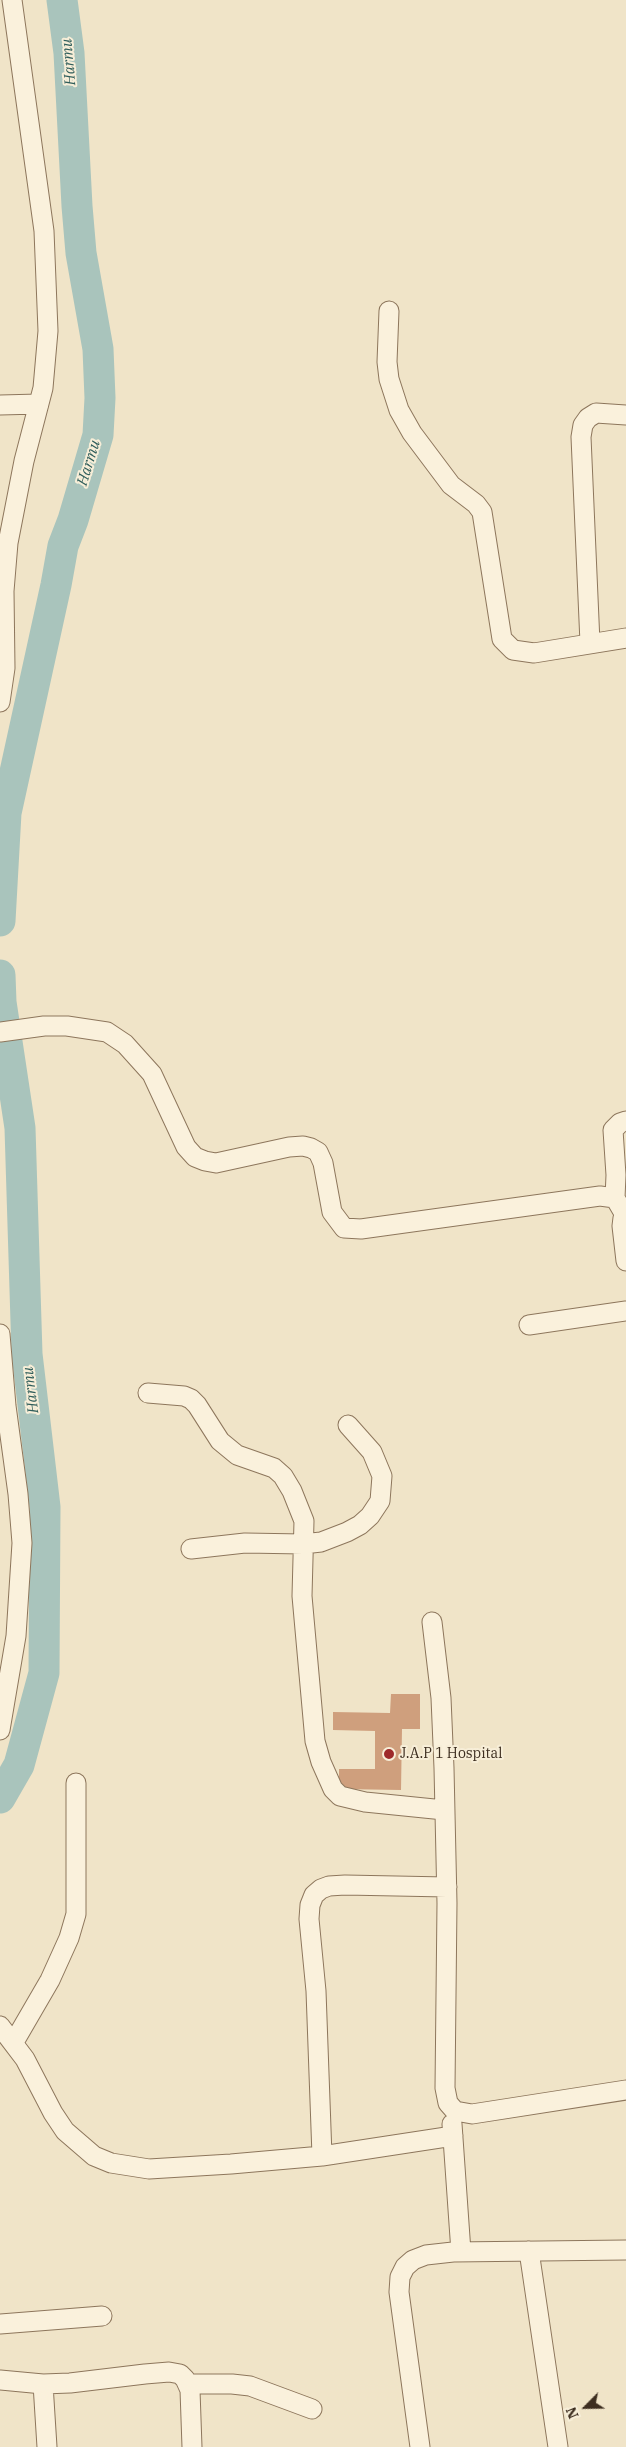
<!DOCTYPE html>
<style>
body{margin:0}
#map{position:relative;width:626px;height:2447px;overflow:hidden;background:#f0e4c8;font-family:"IBM Plex Serif",serif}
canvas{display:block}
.north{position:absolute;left:561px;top:2382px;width:50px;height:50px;-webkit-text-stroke:4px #f7eed8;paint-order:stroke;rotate:247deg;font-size:14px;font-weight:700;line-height:20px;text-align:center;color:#3d2e20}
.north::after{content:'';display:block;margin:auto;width:18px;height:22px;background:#3d2e20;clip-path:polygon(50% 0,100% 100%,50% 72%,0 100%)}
</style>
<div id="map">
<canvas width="626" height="2447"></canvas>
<div class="north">N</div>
</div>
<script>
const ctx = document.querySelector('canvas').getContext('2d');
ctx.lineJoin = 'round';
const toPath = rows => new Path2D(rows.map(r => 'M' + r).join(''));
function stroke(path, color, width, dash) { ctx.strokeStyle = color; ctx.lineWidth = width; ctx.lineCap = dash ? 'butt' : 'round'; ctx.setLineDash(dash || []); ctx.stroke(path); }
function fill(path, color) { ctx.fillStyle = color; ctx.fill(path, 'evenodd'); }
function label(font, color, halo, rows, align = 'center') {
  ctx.font = font + ' "IBM Plex Serif",serif'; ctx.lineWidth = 4; ctx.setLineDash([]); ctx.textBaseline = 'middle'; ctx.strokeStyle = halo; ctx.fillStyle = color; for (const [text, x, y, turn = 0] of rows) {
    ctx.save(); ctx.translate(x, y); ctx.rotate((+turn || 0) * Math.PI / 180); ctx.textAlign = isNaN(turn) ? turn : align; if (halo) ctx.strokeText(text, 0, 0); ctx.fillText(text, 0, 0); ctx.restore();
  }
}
stroke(toPath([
 [0,921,6,813,56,585,63,546,73,520,98,435,100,398,98,349,81,253,77,206,69,53,62,0],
 [0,975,1,1002,20,1128,27,1354,45,1507,44,1673,19,1765,0,1798]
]), '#a9c4bc', 31);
fill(toPath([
 [391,1694,420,1694,420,1729,402,1729,401,1790,339,1789,339,1769,375,1769,375,1731,333,1730,333,1712,390,1713]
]), '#cf9f7d');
const street = toPath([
 [389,311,387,362,389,379,399,410,412,433,451,485,476,504,482,512,502,639,513,650,534,653,626,638],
 [0,405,39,404],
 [590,643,581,437,583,425,588,418,596,413,626,415],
 [0,702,5,668,4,591,8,543,24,461,43,388,48,331,44,231,12,0],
 [0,1032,44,1026,67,1026,107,1032,125,1044,152,1074,186,1147,195,1157,205,1161,216,1163,289,1147,303,1146,311,1148,318,1152,323,1163,332,1212,344,1228,361,1229,600,1196,615,1198,625,1215],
 [615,1198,616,1175,613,1130,620,1123,626,1121],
 [626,1214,623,1218,622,1226,626,1261],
 [529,1325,626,1311],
 [0,1334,6,1406,18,1494,22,1543,16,1636,0,1730],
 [148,1393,184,1396,191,1399,197,1405,220,1441,237,1455,274,1468,283,1476,292,1491,304,1521,302,1596,315,1741,321,1762,333,1789,340,1796,365,1802,444,1810],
 [191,1549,245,1543,303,1544,321,1542,347,1532,360,1525,370,1516,380,1501,382,1476,372,1452,348,1425],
 [432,1622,441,1698,444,1768,447,1903,445,2088,448,2103,455,2111,472,2114,626,2090],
 [0,2026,25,2059,53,2113,65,2131,94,2156,111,2163,149,2169,231,2164,322,2156,453,2136],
 [14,2042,50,1980,69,1938,76,1914,76,1783],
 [452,2124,461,2252],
 [322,2156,316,1991,309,1919,310,1905,314,1895,321,1889,329,1886,345,1885,447,1887],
 [529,2251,558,2447],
 [0,2324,102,2316],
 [0,2380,43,2384,70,2383,145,2374,169,2372,180,2374,185,2379,190,2390,192,2447],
 [43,2384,47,2447],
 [188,2384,232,2384,250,2386,312,2409],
 [420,2447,399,2292,400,2277,405,2267,413,2260,426,2255,453,2252,626,2250]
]);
stroke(street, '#8d765c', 21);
stroke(street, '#faf1dc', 19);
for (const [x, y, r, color] of [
 [389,1754,6,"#9e2a2b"]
]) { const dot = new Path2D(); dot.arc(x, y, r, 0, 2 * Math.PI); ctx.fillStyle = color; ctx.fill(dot); stroke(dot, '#f7eed8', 2); }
label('14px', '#3d2e20', '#f7eed8', [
 ["J.A.P 1 Hospital",400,1754]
], 'left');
label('italic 15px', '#2f5d5a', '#f7eed8', [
 ["Harmu",69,62,-95],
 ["Harmu",89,463,-73],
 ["Harmu",31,1390,-97]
]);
</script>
